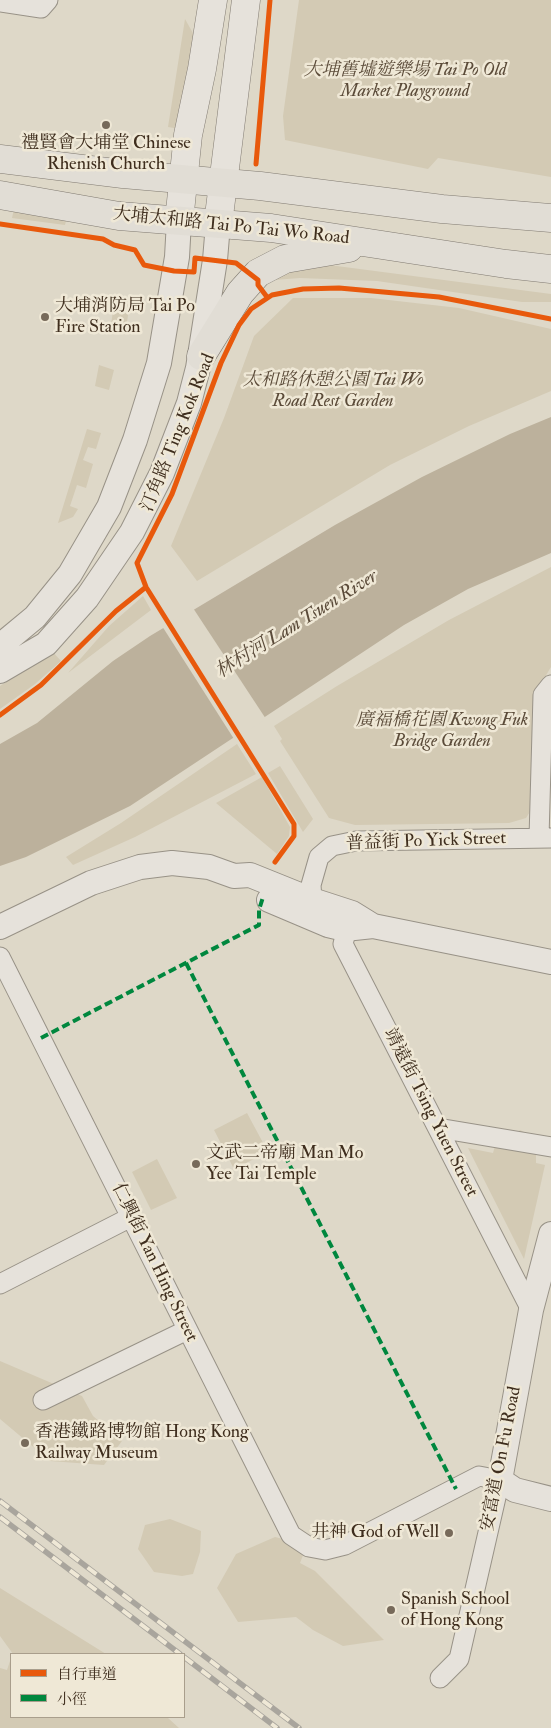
<!DOCTYPE html>
<meta charset="utf-8">
<style>
body{margin:0}
#map{position:relative;width:551px;height:1728px;overflow:hidden;background:#ded8c8;font-family:"IM FELL Double Pica","Noto Serif TC",serif}
canvas{display:block}
.legend{position:absolute;left:10px;top:1653px;width:175px;height:65px;box-sizing:border-box;background:#efe8d6;border:1px solid #a99e8c;margin:0;padding:6px 9px;list-style:none;font-size:15px;color:#3f2e1e}
.legend li{display:flex;align-items:center;gap:10px;height:25px}
.legend b{width:25px;border:1px solid #a99e8c}
</style>
<div id="map">
<canvas width="551" height="1728"></canvas>
<ul class="legend">
<li><b style="height:6px;background:#e8590c"></b>自行車道</li>
<li><b style="height:6px;background:#00873e"></b>小徑</li>
</ul>
</div>
<script>
const ctx = document.querySelector('canvas').getContext('2d');
ctx.lineJoin = 'round';
function fill(path, color) { ctx.fillStyle = color; ctx.fill(path, 'evenodd'); }
const toPath = rows => new Path2D(rows.map(r => 'M' + r).join(''));
function stroke(path, color, width, dash) { ctx.strokeStyle = color; ctx.lineWidth = width; ctx.lineCap = dash ? 'butt' : 'round'; ctx.setLineDash(dash || []); ctx.stroke(path); }
function label(font, color, halo, rows, align = 'center') {
  ctx.font = font + ' "IM FELL Double Pica","Noto Serif TC",serif'; ctx.lineWidth = 5; ctx.setLineDash([]); ctx.textBaseline = 'middle'; ctx.strokeStyle = halo; ctx.fillStyle = color; for (const [text, x, y, turn = 0] of rows) {
    ctx.save(); ctx.translate(x, y); ctx.rotate((+turn || 0) * Math.PI / 180); ctx.textAlign = isNaN(turn) ? turn : align; if (halo) ctx.strokeText(text, 0, 0); ctx.fillText(text, 0, 0); ctx.restore();
  }
}
fill(toPath([
 [299,0,551,0,551,177,438,158,428,169,285,140,283,116],
 [185,19,194,35,180,129,168,127],
 [14,209,67,217,65,225,12,218],
 [329,265,551,294,551,302,522,302,377,281,300,278,274,280,276,272],
 [115,297,131,299,126,327,111,325],
 [293,298,371,298,459,308,551,329,551,391,469,426,390,465,197,581,171,546,224,418,254,336],
 [99,365,114,370,109,390,95,386],
 [87,429,101,433,96,449,88,447,83,460,93,464,86,488,77,485,70,506,78,509,73,517,58,523],
 [551,567,551,667,537,690,533,807,526,818,509,823,355,825,329,818,280,741,282,739,274,726,337,686,449,620],
 [143,596,151,610,68,673,109,626],
 [52,651,61,661,35,684,0,709,0,686],
 [237,744,256,774,135,837,73,865,66,857,121,823],
 [280,766,313,819,303,832,268,773],
 [262,777,290,827,289,836,277,854,216,803],
 [247,1113,268,1152,234,1169,214,1130],
 [520,1130,536,1138,536,1163,545,1165,524,1259,468,1148,493,1153,495,1146],
 [157,1159,177,1198,151,1210,132,1172],
 [0,1361,82,1396,93,1416,122,1441,104,1465,50,1461,0,1419],
 [170,1519,201,1531,200,1552,193,1574,182,1576,154,1572,138,1549,145,1525],
 [275,1537,291,1541,305,1550,300,1563,315,1571,384,1640,343,1646,313,1630,296,1617,238,1622,217,1588,236,1554],
 [0,1588,106,1654,13,1654,0,1636],
 [11,1658,11,1717,168,1718,179,1728,0,1728,0,1668,7,1670]
]), '#d3cab4');
fill(toPath([
 [551,417,551,553,468,589,404,625,130,806,26,857,0,866,0,744,37,723,113,661,150,636,335,525,422,477,510,434]
]), '#bcb19c');
fill(toPath([
 [193,608,266,719,234,739,162,626]
]), '#ded8c8');
const minor = toPath([
 [0,2,41,8,48,0],
 [539,838,543,695,551,685],
 [312,900,311,885,319,857,332,846,356,841,551,838],
 [350,916,343,944,531,1310],
 [0,957,291,1535,309,1547,325,1550,345,1545,479,1476,500,1480,459,1659,440,1678],
 [438,1128,551,1147],
 [0,1284,131,1217],
 [43,1400,187,1330]
]);
const tertiary = toPath([
 [0,646,35,617,70,574,109,507,135,440,159,363,177,257,179,221],
 [0,671,46,644,87,598,132,532,162,473,189,403,198,368,215,260,218,224],
 [269,900,328,925,345,929,373,926,551,962],
 [0,927,91,883,140,867,172,863,209,867,234,876,250,875,312,900,352,913,373,926],
 [551,1234,531,1310,500,1480,515,1490,551,1499]
]);
const secondary = toPath([
 [179,221,188,135,202,69,213,0],
 [218,224,246,0]
]);
const primary = toPath([
 [0,159,123,174,260,186,442,209,551,218],
 [0,195,119,216,271,228,506,264,551,269],
 [201,356,240,293,258,273,285,259,349,248]
]);
stroke(minor, '#989287', 21);
stroke(tertiary, '#989287', 26);
stroke(secondary, '#807a71', 29);
stroke(primary, '#807a71', 29);
stroke(minor, '#e6e2db', 19);
stroke(tertiary, '#e6e2db', 24);
stroke(secondary, '#e6e2db', 28);
stroke(primary, '#e1ddd5', 28);
const rail = toPath([
 [0,1501,299,1728],
 [0,1517,180,1654],
 [184,1657,277,1728]
]);
stroke(rail, '#a9a59d', 5.5);
stroke(rail, '#efe8d6', 4, [11]);
stroke(toPath([
 [186,963,456,1489],
 [41,1038,259,925,259,910,263,897]
]), '#00873e', 4, [8, 4]);
stroke(toPath([
 [256,164,270,0],
 [0,224,103,239,114,245,135,250,144,265,174,271,194,272,195,258,236,263,258,280,258,285,267,297],
 [0,715,41,685,116,611,146,587],
 [275,862,294,836,294,824,146,587,137,563,172,494,221,363,239,325,251,309,272,295,303,289,339,288,439,297,551,319]
]), '#e8590c', 5);
for (const [x, y, r, color] of [
 [106,125,5,"#776a5a"],
 [45,317,5,"#776a5a"],
 [196,1164,5,"#776a5a"],
 [25,1443,5,"#776a5a"],
 [449,1533,5,"#776a5a"],
 [391,1610,5,"#776a5a"]
]) { const dot = new Path2D(); dot.arc(x, y, r, 0, 2 * Math.PI); ctx.fillStyle = color; ctx.fill(dot); stroke(dot, '#efe8d6', 2); }
label('italic 18px', '#5b4b39', '#efe8d6', [
 ["大埔舊墟遊樂場 Tai Po Old",405,71],
 ["Market Playground",405,92],
 ["太和路休憩公園 Tai Wo",333,381],
 ["Road Rest Garden",333,402],
 ["廣福橋花園 Kwong Fuk",442,721],
 ["Bridge Garden",442,742]
]);
label('18px', '#3f2e1e', '#efe8d6', [
 ["禮賢會大埔堂 Chinese",106,144,"center"],
 ["Rhenish Church",106,165,"center"],
 ["大埔消防局 Tai Po",55,307],
 ["Fire Station",55,328],
 ["文武二帝廟 Man Mo",206,1154],
 ["Yee Tai Temple",206,1175],
 ["香港鐵路博物館 Hong Kong",35,1433],
 ["Railway Museum",35,1454],
 ["井神 God of Well",439,1533,"right"],
 ["Spanish School",401,1600],
 ["of Hong Kong",401,1621]
], 'left');
label('18px', '#3f2e1e', '#efe8d6', [
 ["大埔太和路 Tai Po Tai Wo Road",231,227,6],
 ["汀角路 Ting Kok Road",179,433,-68],
 ["普益街 Po Yick Street",426,842,-2],
 ["靖遠街 Tsing Yuen Street",430,1113,63],
 ["仁興街 Yan Hing Street",154,1263,64],
 ["安富道 On Fu Road",502,1459,-79]
]);
label('italic 19px', '#5a4a39', '#efe8d6', [
 ["林村河 Lam Tsuen River",297,625,-32]
]);
</script>
